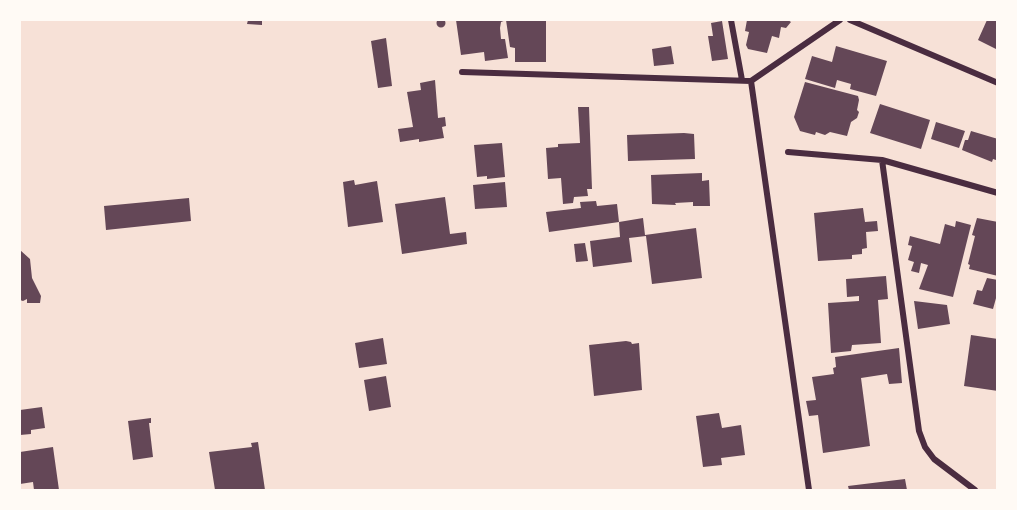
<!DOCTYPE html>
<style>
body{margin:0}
#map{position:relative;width:1017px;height:510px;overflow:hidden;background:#f7e1d7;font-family:Bitter,serif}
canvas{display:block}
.frame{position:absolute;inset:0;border:21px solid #fffaf5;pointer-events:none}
</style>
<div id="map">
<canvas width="1017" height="510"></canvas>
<div class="frame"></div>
</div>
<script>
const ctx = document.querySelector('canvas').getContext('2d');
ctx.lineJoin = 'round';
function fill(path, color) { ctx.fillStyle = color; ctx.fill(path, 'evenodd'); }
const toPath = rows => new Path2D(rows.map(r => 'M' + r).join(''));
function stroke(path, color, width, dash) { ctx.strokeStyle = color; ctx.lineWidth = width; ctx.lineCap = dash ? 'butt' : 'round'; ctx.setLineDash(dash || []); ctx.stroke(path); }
fill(toPath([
 '436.5 23a4.5 4.5 0 1 1 9 0a4.5 4.5 0 1 1-9 0Z',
 [248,20,262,20,262,25,247,24],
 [456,20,546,20,546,62,515,62,515,48,510,47,506,20,501,22,500,28,501,39,505,39,508,58,485,61,484,52,461,55],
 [747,20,788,20,791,22,786,28,781,27,779,38,772,36,767,53,748,49,746,45,749,32,745,31],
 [987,20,998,20,998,50,978,40],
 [722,21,728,59,712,61,708,36,713,36,711,23],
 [386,38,392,86,378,88,371,41],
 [671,46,674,64,654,66,652,49],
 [836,46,887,61,876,96,850,89,851,84,837,80,835,88,805,79,812,56,832,62],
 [435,80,438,118,445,117,446,126,442,127,444,138,419,142,419,139,400,142,398,129,413,127,407,92,421,90,420,83],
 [805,82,858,96,859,100,857,110,859,112,857,118,851,122,847,136,830,132,825,135,816,132,815,135,800,131,794,117],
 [880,104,930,120,921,149,870,133],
 [578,107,589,107,592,189,587,189,588,196,574,197,573,203,563,204,561,178,548,179,546,148,558,147,558,144,580,143],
 [936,122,965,131,959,148,931,139],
 [971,131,998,139,996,160,993,159,992,162,962,150,965,140,968,140],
 [684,133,694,134,695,159,628,161,627,135],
 [502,143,505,177,487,179,487,176,477,177,474,145],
 [702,173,702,181,709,180,710,206,693,206,693,202,675,203,676,205,652,204,651,175],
 [354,180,355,185,377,181,383,222,348,227,343,182],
 [505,182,507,207,475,209,473,185],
 [445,197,450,234,466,232,467,244,402,254,395,204],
 [189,198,191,221,106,230,104,206],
 [596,201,597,206,617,204,619,222,643,218,645,235,696,228,702,278,652,284,646,236,629,238,632,262,593,267,590,241,620,237,619,222,549,232,546,212,581,208,580,202],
 [863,208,865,222,877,221,878,231,866,232,867,248,862,249,862,254,852,255,852,259,818,261,814,213],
 [977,218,998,222,998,276,969,269,970,265,968,264,975,236,972,235],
 [956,221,971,225,953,297,919,289,928,265,921,263,919,273,911,271,914,262,908,260,912,246,908,245,910,236,940,244,945,224,955,227],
 [585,243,588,261,576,262,574,244],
 [20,250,30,259,32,278,41,296,40,303,27,303,27,299,23,301,20,300],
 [886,276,888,299,878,300,881,343,852,345,851,351,831,353,828,303,859,301,859,296,847,297,846,279],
 [987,278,998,280,998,291,993,309,973,304,977,290,982,291],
 [914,301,947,305,950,324,918,329],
 [971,335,998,339,998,391,964,386],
 [383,338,387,364,359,368,355,343],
 [626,341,631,342,632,344,639,343,642,390,594,396,589,345],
 [899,348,902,383,889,384,887,374,861,378,870,446,823,453,818,415,809,416,806,401,816,400,812,377,834,374,833,368,836,367,835,357],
 [386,376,391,407,369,411,364,380],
 [42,407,45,428,31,430,31,434,20,435,20,410],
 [719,413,722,428,741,425,745,455,721,458,722,465,703,467,696,416],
 [151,418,151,423,149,423,153,457,133,460,128,421],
 [258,442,265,490,215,490,209,452,252,447,251,443],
 [53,447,59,490,34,490,33,482,20,484,20,452],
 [905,479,907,490,849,490,848,486]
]), '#644757');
stroke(toPath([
 [731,20,742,80],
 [850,20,998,83],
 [462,72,751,81],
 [788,152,882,160,998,193],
 [882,160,919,431,925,447,934,459,975,490],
 [809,490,751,81,840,20]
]), '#4a2c40', 6);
</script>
